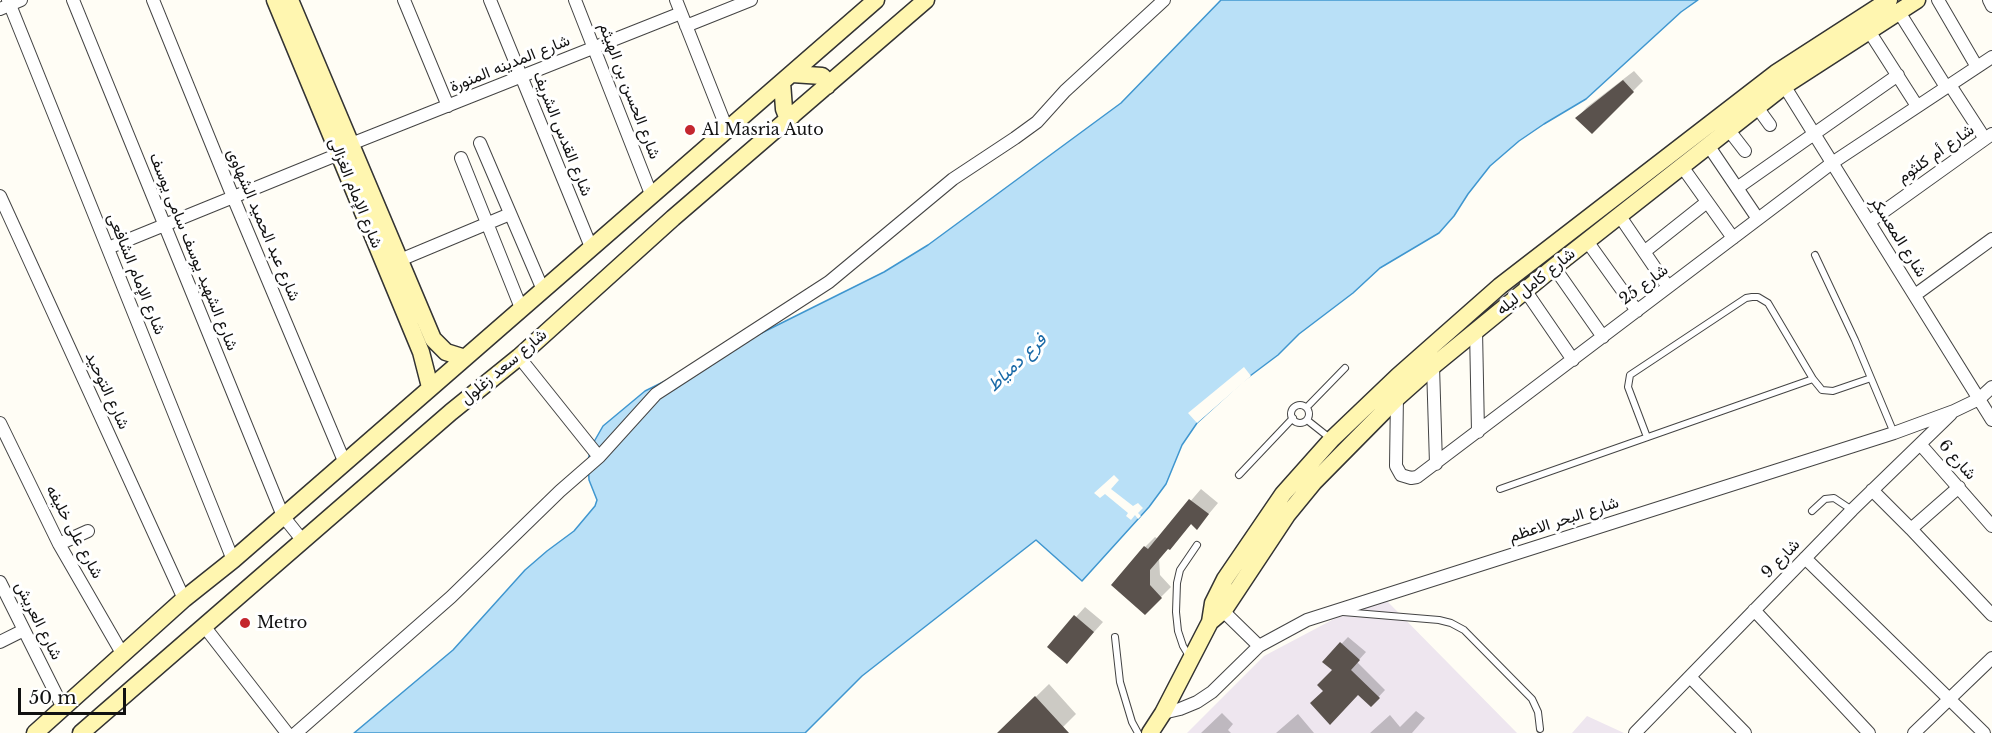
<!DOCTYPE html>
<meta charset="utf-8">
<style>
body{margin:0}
#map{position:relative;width:1992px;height:733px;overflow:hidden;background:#fffdf5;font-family:"Libre Baskerville",serif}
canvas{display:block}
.scale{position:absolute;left:18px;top:688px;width:108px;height:27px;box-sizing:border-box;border:3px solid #111;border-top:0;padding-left:8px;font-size:18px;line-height:21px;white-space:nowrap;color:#111;-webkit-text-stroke:4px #fff;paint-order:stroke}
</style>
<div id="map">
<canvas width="1992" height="733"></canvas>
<div class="scale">50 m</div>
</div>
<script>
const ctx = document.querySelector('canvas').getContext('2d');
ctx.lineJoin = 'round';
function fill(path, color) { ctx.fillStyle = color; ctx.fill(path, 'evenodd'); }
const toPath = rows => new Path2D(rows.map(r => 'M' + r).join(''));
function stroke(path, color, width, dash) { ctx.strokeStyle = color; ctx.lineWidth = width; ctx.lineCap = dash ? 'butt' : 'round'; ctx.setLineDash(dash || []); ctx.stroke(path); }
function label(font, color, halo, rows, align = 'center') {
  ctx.font = font + ' "Libre Baskerville",Vazirmatn,serif'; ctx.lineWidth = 6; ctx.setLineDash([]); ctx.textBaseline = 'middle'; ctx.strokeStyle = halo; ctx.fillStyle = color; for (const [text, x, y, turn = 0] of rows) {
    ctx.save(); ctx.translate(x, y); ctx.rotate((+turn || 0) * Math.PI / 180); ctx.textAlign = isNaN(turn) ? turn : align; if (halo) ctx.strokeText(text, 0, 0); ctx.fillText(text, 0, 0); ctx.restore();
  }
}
fill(toPath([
 [1387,601,1517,733,1187,733,1264,656,1334,619],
 [1587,716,1624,733,1572,733]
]), '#eee6ef');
const water = toPath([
 [1221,0,1698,0,1681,12,1586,99,1544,124,1519,141,1490,166,1468,194,1454,216,1439,233,1380,268,1353,293,1299,334,1278,355,1242,382,1197,423,1182,445,1166,484,1149,507,1082,581,1036,540,862,676,805,733,354,733,453,650,525,570,547,551,574,531,595,506,597,500,589,480,588,461,591,447,603,426,645,391,884,272,928,245,1121,103,1221,0]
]);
fill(water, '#b9e0f7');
stroke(water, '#3f96cf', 1.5);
fill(toPath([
 [1244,367,1251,376,1197,423,1188,413],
 [1114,475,1119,480,1111,489,1133,506,1138,503,1143,508,1138,513,1141,516,1138,519,1135,515,1131,520,1126,516,1128,513,1105,494,1100,498,1094,493]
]), '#fffdf5');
fill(toPath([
 [1634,71,1643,81,1592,132,1577,118,1587,107],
 [1201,489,1218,503,1197,528,1192,523,1159,558,1160,575,1171,587,1145,613,1145,547,1155,537,1158,539],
 [1085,607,1103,622,1067,662,1049,647],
 [1348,637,1366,652,1357,662,1385,690,1371,705,1358,693,1325,691,1334,670,1324,662],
 [1049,684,1076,714,1057,733,999,733],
 [1416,711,1425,718,1412,733,1370,733,1390,715,1400,727],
 [1222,713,1233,724,1228,730,1231,733,1201,733],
 [1298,714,1314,733,1276,733]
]), '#0003');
fill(toPath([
 [1623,80,1634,92,1592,134,1575,118],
 [1189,499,1209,514,1197,530,1191,524,1170,550,1168,549,1150,570,1150,585,1162,598,1145,615,1111,585,1144,546,1148,549],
 [1074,615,1094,632,1067,664,1047,647],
 [1340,642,1360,660,1351,670,1380,698,1371,707,1358,695,1330,725,1310,703,1323,691,1317,685,1332,670,1322,662],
 [1035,696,1069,733,997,733]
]), '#5a524d');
const lane = toPath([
 [1815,255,1855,340,1894,433],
 '1291 414a9 9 0 1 1 18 0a9 9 0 1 1-18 0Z',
 [1307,407,1345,368],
 [1307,420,1331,439],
 [1647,437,1628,387,1630,375,1746,298,1752,297,1758,297,1768,303,1813,379,1822,390,1833,391,1871,378],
 [1239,475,1293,418],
 [1500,489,1813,379],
 [1812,511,1825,499,1834,498,1852,510],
 [1343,612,1439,620,1451,623,1464,630,1532,699,1538,712,1540,729],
 [1115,637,1120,682,1132,722,1138,733],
 [1189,656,1183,646,1178,631,1176,612,1177,583,1180,570,1197,545]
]);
const street = toPath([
 [8,0,233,560],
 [73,0,283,516,303,541],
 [153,0,233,197,344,461],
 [404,0,448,106],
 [490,0,591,247],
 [575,0,651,194],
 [676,0,727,129],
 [1938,0,1977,67],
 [1989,0,1992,6],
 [0,9,21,0],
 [1899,12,1946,87],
 [686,26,751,0],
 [1869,31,1917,106],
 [1780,79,1992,420],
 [1950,85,1985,139],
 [1757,107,1770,125],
 [1728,129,1745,151],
 [480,143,543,290],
 [351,144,681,13],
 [1708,145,1758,219],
 [461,158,521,308],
 [1681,165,1733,238],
 [1737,188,1898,75],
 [0,196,184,599],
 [1619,215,1668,287],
 [1869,222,1992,134],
 [1587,241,1637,311],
 [108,248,339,154],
 [1644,252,1707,202],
 [400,260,510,214],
 [1554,267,1603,337],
 [1525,290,1573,360],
 [1915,295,1992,239],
 [1476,330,1478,432],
 [519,357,599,457],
 [1433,366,1436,464],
 [1397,395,1396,466,1401,475,1411,478,1417,477,1832,163,1992,57],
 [0,423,59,544,123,655],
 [1920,444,1992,526],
 [1872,490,1911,529,1992,615],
 [1911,529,1959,487],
 [59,544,88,531],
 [1805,558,1984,733],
 [0,582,63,708],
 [1219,607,1259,646],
 [1754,610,1869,733],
 [204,626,287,733],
 [0,642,24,630],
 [1690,677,1745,733],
 [1163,713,1180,709,1197,702,1212,692,1259,646,1307,620,1894,433,1954,411,1979,399,1992,387],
 [296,733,451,597,560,491,599,457,656,394,829,282,953,179,1015,138,1037,122,1065,91,1164,0],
 [1635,733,1852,510,1951,414],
 [1914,733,1992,658]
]);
const secondary = toPath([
 [275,0,421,352,430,387],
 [290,0,433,339,446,352,465,358],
 [792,74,822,76,827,81,827,86],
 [782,82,784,109,786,114,792,116],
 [1210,622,1224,610,1287,515,1314,482,1397,398,1433,366,1554,267,1784,86,1917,0],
 [35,733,184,599,233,560,876,0],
 [81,733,451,412,519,357,673,218,926,0],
 [1150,733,1163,713,1210,622,1213,603,1225,579,1283,494,1332,439,1398,376,1500,286,1776,73,1889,0]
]);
stroke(lane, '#444', 8);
stroke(street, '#444', 14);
stroke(secondary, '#333', 19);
stroke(lane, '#fff', 6);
stroke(street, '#fff', 12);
stroke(secondary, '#fff6b0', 16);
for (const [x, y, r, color] of [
 [690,130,6,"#c4262e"],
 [245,623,6,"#c4262e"]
]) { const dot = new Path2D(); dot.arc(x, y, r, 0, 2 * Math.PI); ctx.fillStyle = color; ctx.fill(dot); stroke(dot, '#fff', 2); }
label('16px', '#111', '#fff', [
 ["شارع المدينه المنورة",510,64,-22],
 ["شارع الحسن بن الهيثم",629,91,69],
 ["شارع القدس الشريف",562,134,68],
 ["شارع أم كلثوم",1936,154,-35],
 ["شارع الإمام الغزالى",355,193,68],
 ["شارع عبد الحميد الشهاوى",263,225,67],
 ["شارع المعسكر",1898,237,58],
 ["شارع الشهيد يوسف سامى يوسف",193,252,68],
 ["شارع الإمام الشافعى",136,274,68],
 ["شارع كامل ليله",1536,282,-39],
 ["شارع 25",1644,285,-37],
 ["شارع سعد زغلول",504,367,-40],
 ["شارع التوحيد",107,391,65],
 ["شارع 6",1957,460,48],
 ["شارع البحر الاعظم",1564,520,-18],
 ["شارع على خليفه",74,532,62],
 ["شارع 9",1781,559,-46],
 ["شارع العريش",38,621,63]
]);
label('16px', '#111', '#fff', [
 ["Al Masria Auto",702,130],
 ["Metro",257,623]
], 'left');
label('italic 18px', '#1768a6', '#fff', [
 ["فرع دمياط",1017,363,-44]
]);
</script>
